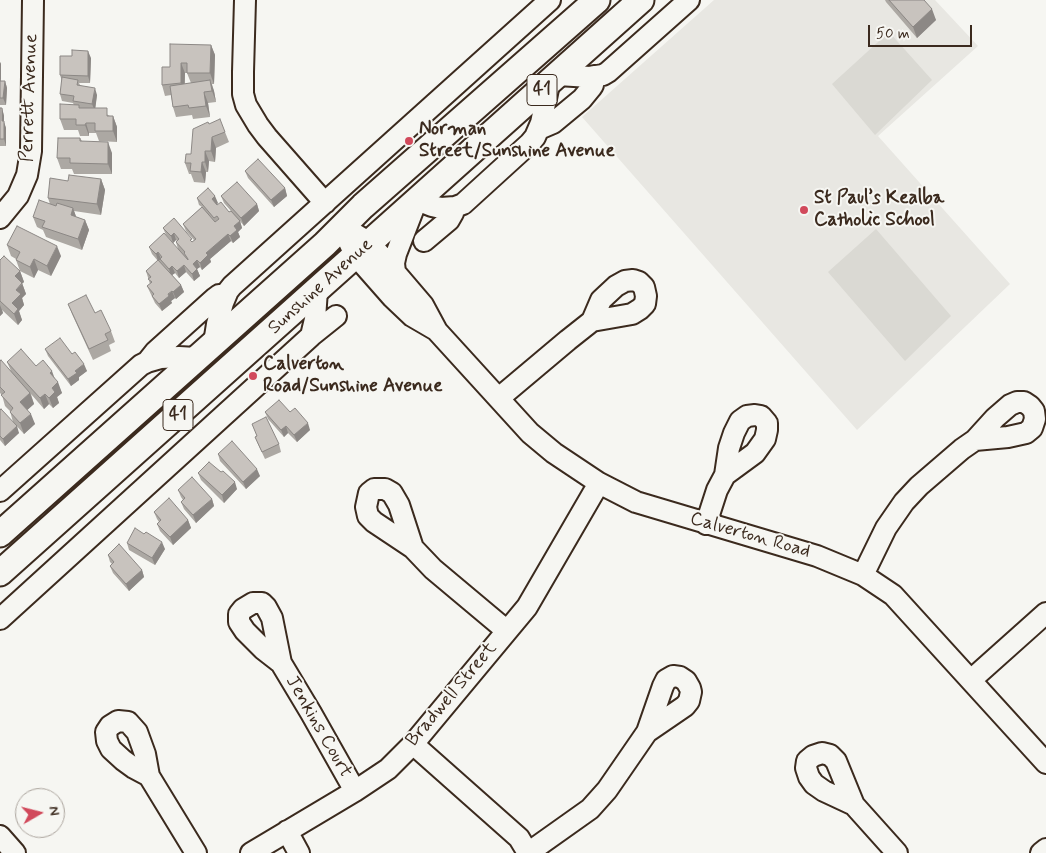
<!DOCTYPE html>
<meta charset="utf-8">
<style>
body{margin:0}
#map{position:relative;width:1046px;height:853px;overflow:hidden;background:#f6f6f2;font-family:Mynerve,sans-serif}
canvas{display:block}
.north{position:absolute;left:15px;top:788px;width:50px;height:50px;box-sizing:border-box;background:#f6f6f2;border:1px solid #aba49d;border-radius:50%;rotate:82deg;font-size:14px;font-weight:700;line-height:20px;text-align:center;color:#3b2a1e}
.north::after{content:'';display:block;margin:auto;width:18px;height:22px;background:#d1495b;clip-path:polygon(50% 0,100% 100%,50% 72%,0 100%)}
.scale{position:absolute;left:868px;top:25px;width:104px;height:22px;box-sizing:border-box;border:2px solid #3b2a1e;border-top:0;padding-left:6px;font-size:15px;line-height:18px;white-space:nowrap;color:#3b2a1e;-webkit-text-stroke:4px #f6f6f2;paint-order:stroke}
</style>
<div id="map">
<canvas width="1046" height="853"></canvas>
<div class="north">N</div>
<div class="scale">50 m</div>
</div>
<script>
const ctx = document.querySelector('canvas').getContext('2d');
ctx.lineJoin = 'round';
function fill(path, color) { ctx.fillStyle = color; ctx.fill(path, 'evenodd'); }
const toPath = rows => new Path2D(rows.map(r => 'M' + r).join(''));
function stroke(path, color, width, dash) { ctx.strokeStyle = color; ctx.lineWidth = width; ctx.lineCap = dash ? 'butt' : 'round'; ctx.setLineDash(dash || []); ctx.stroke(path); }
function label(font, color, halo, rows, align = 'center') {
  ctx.font = font + ' Mynerve,sans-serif'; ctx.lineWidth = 4; ctx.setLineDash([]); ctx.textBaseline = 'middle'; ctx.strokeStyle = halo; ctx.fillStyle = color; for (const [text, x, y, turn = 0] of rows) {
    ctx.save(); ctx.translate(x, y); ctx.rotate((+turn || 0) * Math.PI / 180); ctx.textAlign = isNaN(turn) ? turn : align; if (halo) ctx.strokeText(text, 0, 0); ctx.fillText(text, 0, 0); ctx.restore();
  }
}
fill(toPath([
 [714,0,935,0,978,46,878,136,1010,284,857,430,582,117]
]), '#e8e7e2');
fill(toPath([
 [889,32,932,80,875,135,832,84],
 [876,229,951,316,905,361,828,272]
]), '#dad9d3');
const minor = toPath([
 [245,0,243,72,243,94,246,105,258,125,267,137,325,203],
 [558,75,590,77,603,75,608,72,689,0],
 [539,129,553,123,582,99,591,88,593,85,594,76],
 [0,218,18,196,27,175,31,151,33,0],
 [342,226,370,243,423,305,437,331,530,433,554,453,599,483,636,502,817,556,863,575,893,595,1046,763],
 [424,241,449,220,453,213,455,207],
 [349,242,355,255,392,297,412,316,436,330],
 [395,272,394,263,396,254,417,200,432,206,441,208,455,207,463,204,530,143,535,137,541,123,549,84],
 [311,336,336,316],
 [214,343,217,324,223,303,228,291,232,286,550,0],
 [147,362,155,352,215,298,219,295,226,295],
 [499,398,568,340,592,321,632,314,640,309,645,304,646,296,644,287,639,282,633,280,625,281,616,286,601,300,592,321],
 [0,491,141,365,147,362,161,358,179,357,196,358],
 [706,524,717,490,725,475,729,448,734,433,740,421,747,416,755,415,761,416,767,423,767,430,765,439,755,453,725,475],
 [413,548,399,505,392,493,385,489,374,489,369,493,366,507,368,516,374,522,413,548,433,569,507,631],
 [863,575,886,528,904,502,919,486,962,449,975,440,995,418,1010,405,1017,402,1024,402,1030,406,1034,411,1035,419,1032,428,1026,433,1008,437,975,440],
 [0,619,311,336,315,319,317,290],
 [281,663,263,649,245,631,239,622,239,614,243,609,253,603,262,603,266,607,272,618,281,663,311,713,355,791],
 [971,680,1046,613],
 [413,744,519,838,528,853],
 [149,776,134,768,123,760,111,749,107,741,106,732,110,726,118,721,128,722,137,732,145,754,149,776,196,853],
 [854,805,824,791,814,784,809,777,806,768,807,761,813,756,822,753,830,755,836,761,854,805,897,853],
 [287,831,299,853],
 [0,836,15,853],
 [251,853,355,791,388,769,413,744,527,607,599,483],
 [528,853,590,809,607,790,647,732,663,686,666,680,673,676,680,677,686,681,690,688,691,692,689,701,685,706,647,732],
 [1041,853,1046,849]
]);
const major = toPath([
 [0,534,325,244,363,206,597,0],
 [0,573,641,0]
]);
stroke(minor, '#3b2a1e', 24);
stroke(major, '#3b2a1e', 29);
stroke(minor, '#f6f6f2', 20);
stroke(major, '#f6f6f2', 25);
fill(toPath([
 [885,0,924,0,936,20,917,38,886,2],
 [211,45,215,55,214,84,212,84,214,91,216,102,208,103,210,117,193,119,192,115,176,117,173,107,171,95,165,96,162,85,170,67],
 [185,73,187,73,191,83,185,84],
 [91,58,90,83,79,83,80,85,97,95,95,108,110,116,113,116,117,127,117,142,99,141,96,133,89,133,89,136,80,136,78,130,64,130,60,119,74,105,73,103,62,101,60,94,62,81,60,75],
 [0,62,1,64,1,81,5,81,7,88,6,105,0,105],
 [0,108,2,108,4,116,4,122,6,128,6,146,0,146],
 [209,124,225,132,229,142,216,148,215,162,209,161,208,172,206,172,205,183,194,182,191,174,189,174,185,163,191,154],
 [80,138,82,141,112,153,112,174,74,174,72,169,61,169,57,158],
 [245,171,285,188,287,196,274,207,248,178],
 [101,179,105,190,101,215,74,211,76,217,85,220,89,230,82,250,46,237,43,230,37,227,33,217,50,204,48,198,68,181],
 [221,196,257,204,259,211,244,226,240,221,242,228,238,232,240,237,233,243,231,241,210,259,211,262,202,270,200,267,197,269,200,276,194,281,186,272,179,278,175,273,172,275,181,285,184,292,176,299,175,298,171,301,172,303,162,311,155,303,147,286,150,284,146,271,158,261,152,254,149,247,178,249,176,242,177,241,176,240,173,243,166,235,163,228,193,242,194,240,186,231,183,224,202,207,199,205,197,198,218,203,216,205,229,212,231,211,224,203],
 [7,245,61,256,51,276,38,270,34,278,20,271,16,260,16,259,11,256],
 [0,260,20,271,24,282,22,283,26,294,22,298,24,305,19,311,22,320,18,325,2,310,3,313,0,316],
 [68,304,95,313,111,331,115,342,109,345,111,351,93,360,72,314],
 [45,349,72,354,87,371,79,377,79,380,71,386,48,356],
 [0,361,11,371,7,362,36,366,55,379,62,393,57,397,59,403,53,408,49,404,44,409,31,394,34,404,27,410,35,424,24,434,13,422,10,411,5,406,2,395,0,393],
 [0,410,19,433,5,446,0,440],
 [265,412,290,412,310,430,297,442,288,433,284,437,268,419],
 [252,424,279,444,281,452,265,459,258,444,255,437,257,436],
 [218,454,260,476,246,489,220,461],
 [198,473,237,489,224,503,201,480],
 [178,490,212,499,214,506,196,523,184,509,181,502,183,500,181,497],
 [154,512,188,520,191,528,173,545,160,531,157,524,159,522,157,519],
 [127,543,165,549,155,565,129,550],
 [108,555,142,570,144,577,129,591,113,573,110,566,112,564,110,562]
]), '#aca8a3');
fill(toPath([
 [932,9,936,20,917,38,913,27],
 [211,45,215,55,214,84,210,73],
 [88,51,91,58,90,83,88,76],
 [0,62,1,64,1,82,0,79],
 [181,63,185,73,184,94,181,83],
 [210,80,214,91,216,102,212,91],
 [5,81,7,88,6,105,3,98],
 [95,88,97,95,95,111,92,104],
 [204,92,208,103,210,117,206,106],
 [2,108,4,116,4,122,6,128,6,146,4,139,2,121],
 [113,116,117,127,117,142,113,131],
 [86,123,89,133,89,136,85,125],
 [212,137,216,148,215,162,211,151],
 [108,142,112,153,112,174,108,164],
 [205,151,209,161,208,172,205,162],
 [202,162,206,172,205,183,201,172],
 [101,179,105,190,101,215,97,204],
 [285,188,287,196,274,207,271,200],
 [215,196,218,203,214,207,212,199],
 [257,204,259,211,244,226,241,218],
 [73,208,77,219,71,215],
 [85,220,89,230,82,250,78,239],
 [240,221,242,228,238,232,240,237,233,243,230,236,234,226],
 [174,233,176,240,173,243,171,236],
 [228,234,231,241,210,259,211,262,202,270,200,263,206,253],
 [57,246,61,256,51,276,47,266],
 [158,252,161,259,158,261,156,254],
 [34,259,38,270,34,278,30,267],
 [197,260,200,267,197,269,200,276,194,281,192,274,193,264],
 [184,265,186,272,179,278,177,271],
 [172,266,175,273,171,276,169,269],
 [20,271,24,282,19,287,15,276],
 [22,283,26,294,22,298,24,305,19,311,22,320,18,325,14,314,12,303,16,290],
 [181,285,184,292,176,299,173,292],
 [172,291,175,298,171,301,172,303,162,311,159,304],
 [0,305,3,313,0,316],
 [84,364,87,371,79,377,79,380,71,386,68,379,75,371],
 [52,371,56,382,50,373],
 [58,382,62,393,57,397,59,403,53,408,49,398,52,388],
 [30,393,34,404,24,413,20,402],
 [45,394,49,404,44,409,40,398],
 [31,414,35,424,24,434,20,423],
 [308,423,310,430,297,442,294,435],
 [17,426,19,433,5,446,3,439],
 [286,426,288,433,284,437,281,430],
 [257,469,260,476,246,489,243,482],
 [235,482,237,489,224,503,222,495],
 [212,499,214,506,196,523,193,515],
 [188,520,191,528,173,545,170,537],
 [162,542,165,549,155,565,152,558],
 [142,570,144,577,129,591,126,584]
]), '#8c8885');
const building = toPath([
 [889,0,924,0,932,9,913,27,889,0],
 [170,44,211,45,210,73,187,73,187,63,181,63,181,83,162,85,162,67,170,67,170,44],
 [72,50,88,51,88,76,60,75,60,56,72,56,72,50],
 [62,77,78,80,77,85,95,88,92,104,73,101,74,96,60,94,62,77],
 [210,80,212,91,204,92,206,106,189,108,188,105,173,107,170,86,210,80],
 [0,81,5,81,3,98,0,98,0,81],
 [60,104,79,105,79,108,107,108,107,116,113,116,113,131,95,131,95,123,86,123,85,125,76,125,76,119,60,119,60,104],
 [0,108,2,108,2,121,4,121,4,139,0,139,0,108],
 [220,119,225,132,212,137,211,151,205,151,205,162,202,162,201,172,190,171,191,163,185,163,186,154,191,154,193,129,208,122,209,124,220,119],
 [58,138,80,138,80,141,108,142,108,164,70,163,70,158,57,158,58,138],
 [258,159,285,188,271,200,245,171,258,159],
 [69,175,101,179,97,204,48,198,50,178,68,181,69,175],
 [237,182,257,204,241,218,221,196,237,182],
 [208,188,215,196,212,199,217,205,221,202,229,212,231,211,240,221,234,226,237,230,230,236,228,234,206,253,208,255,200,263,197,260,193,264,197,269,192,274,184,265,177,271,172,266,169,269,160,259,162,257,158,252,156,254,149,247,164,233,188,260,188,259,184,253,185,252,176,242,179,239,174,233,171,236,163,228,174,218,192,239,190,240,192,242,196,239,183,224,202,207,215,222,219,219,217,216,214,218,197,198,208,188],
 [39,200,56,206,57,203,73,208,71,215,85,220,78,239,42,227,45,221,33,217,39,200],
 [17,226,57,246,47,266,34,259,30,267,16,260,20,252,7,245,17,226],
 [4,256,20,271,15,276,22,283,16,290,21,294,12,303,18,309,14,314,0,301,0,260,4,256],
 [158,260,181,285,173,292,172,291,168,294,169,296,159,304,152,296,154,294,147,286,152,282,148,279,151,277,146,271,158,260],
 [86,295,95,313,101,310,111,331,105,334,108,340,89,349,68,304,86,295],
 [60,338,72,354,75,352,84,364,75,371,77,373,68,379,45,349,60,338],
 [21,349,36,366,43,360,52,371,50,373,58,382,52,388,55,392,49,398,45,394,40,398,7,362,21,349],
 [1,360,30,393,20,402,31,414,20,423,10,412,13,408,1,395,5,392,0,387,0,361,1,360],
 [279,400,290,412,295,408,308,423,294,435,286,426,281,430,265,412,279,400],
 [1,409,17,426,3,439,0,436,0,410,1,409],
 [266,417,279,444,262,452,255,437,257,436,252,424,266,417],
 [232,441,257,469,243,482,218,454,232,441],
 [209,462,221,472,223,471,235,482,222,495,198,473,209,462],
 [192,477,212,499,193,515,181,502,185,498,178,490,192,477],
 [169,498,188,520,170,537,157,524,161,520,154,512,169,498],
 [135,528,144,534,146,532,162,542,152,558,127,543,135,528],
 [119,544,142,570,126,584,110,566,114,562,108,555,119,544]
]);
fill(building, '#c8c3be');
stroke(building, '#8c8885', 1);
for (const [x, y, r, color] of [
 [409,141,5,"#d1495b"],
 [804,210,5,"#d1495b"],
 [253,376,5,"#d1495b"]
]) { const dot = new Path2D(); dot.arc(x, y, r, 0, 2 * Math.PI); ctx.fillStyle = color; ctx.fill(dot); stroke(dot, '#f6f6f2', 2); }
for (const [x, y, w] of [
 [542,90,30],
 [178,415,30]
]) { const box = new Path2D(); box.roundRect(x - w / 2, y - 15.5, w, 31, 4); ctx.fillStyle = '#f6f6f2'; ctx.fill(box); stroke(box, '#3b2a1e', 1); }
label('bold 18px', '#3b2a1e', null, [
 ["41",542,90],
 ["41",178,415]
]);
label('19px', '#3b2a1e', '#f6f6f2', [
 ["Perrett Avenue",30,98,-88],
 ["Sunshine Avenue",321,287,-42],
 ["Calverton Road",750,536,16],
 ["Bradwell Street",452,695,-50],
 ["Jenkins Court",318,727,60]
]);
label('bold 19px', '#3b2a1e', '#f6f6f2', [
 ["Norman",419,130],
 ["Street/Sunshine Avenue",419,152],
 ["St Paul’s Kealba",814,199],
 ["Catholic School",814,221],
 ["Calverton",263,365],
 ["Road/Sunshine Avenue",263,387]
], 'left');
</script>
